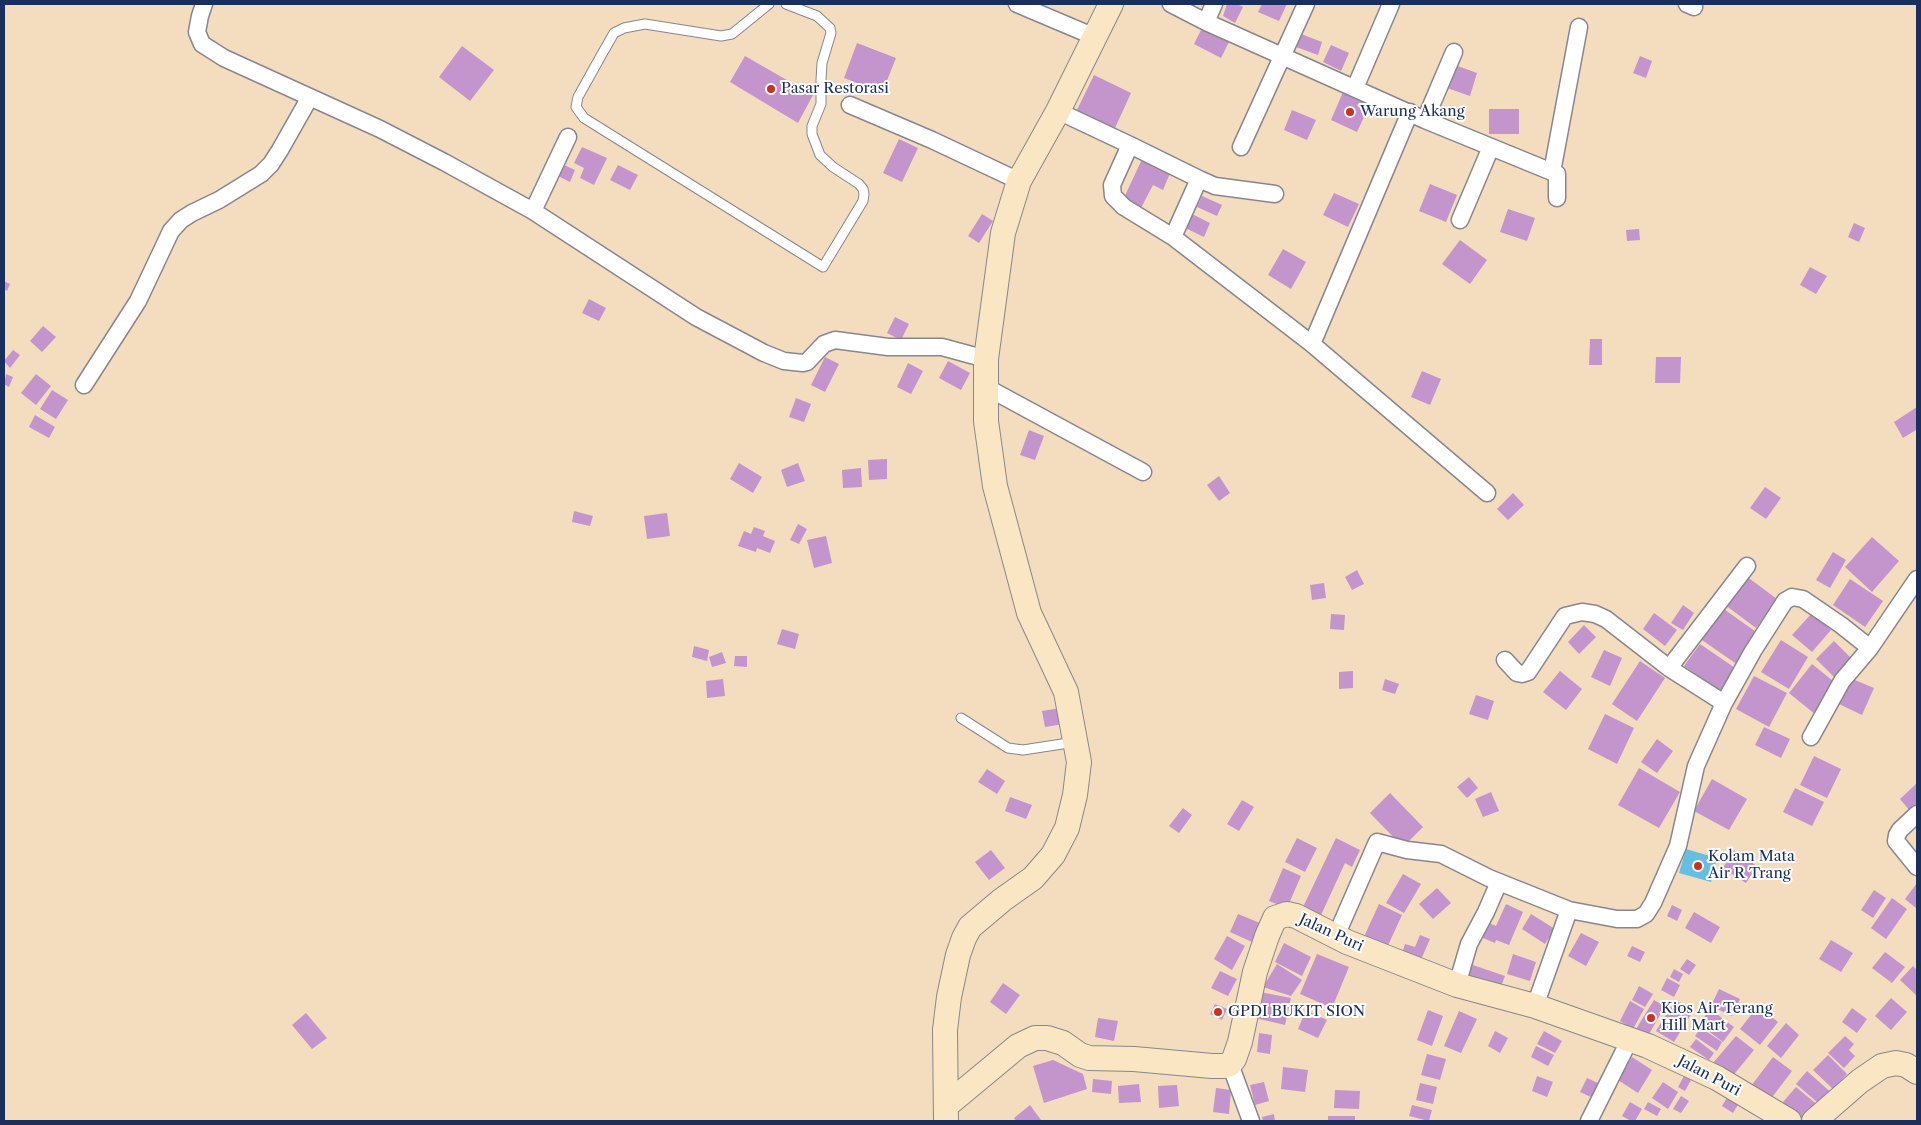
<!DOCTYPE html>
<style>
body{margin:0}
#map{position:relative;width:1921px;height:1125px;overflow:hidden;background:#f4dcbe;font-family:"Libre Caslon Text",serif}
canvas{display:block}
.frame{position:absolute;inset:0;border:5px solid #1b2f5e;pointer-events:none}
</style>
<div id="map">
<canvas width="1921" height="1125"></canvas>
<div class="frame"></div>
</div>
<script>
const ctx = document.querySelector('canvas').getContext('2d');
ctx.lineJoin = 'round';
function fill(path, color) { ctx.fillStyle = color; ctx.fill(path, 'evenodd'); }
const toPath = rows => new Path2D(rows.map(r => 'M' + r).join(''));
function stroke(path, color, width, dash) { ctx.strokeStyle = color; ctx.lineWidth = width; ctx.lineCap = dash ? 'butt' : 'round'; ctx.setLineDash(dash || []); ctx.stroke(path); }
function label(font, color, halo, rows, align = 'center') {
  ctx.font = font + ' "Libre Caslon Text",serif'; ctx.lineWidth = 4; ctx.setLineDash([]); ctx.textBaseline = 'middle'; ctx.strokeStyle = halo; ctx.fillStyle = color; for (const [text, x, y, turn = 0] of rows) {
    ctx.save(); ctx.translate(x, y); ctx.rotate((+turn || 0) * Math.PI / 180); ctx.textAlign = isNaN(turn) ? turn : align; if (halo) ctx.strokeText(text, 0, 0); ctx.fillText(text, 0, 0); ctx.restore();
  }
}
fill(toPath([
 [1686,849,1717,858,1711,882,1679,873]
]), '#65bfe3');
fill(toPath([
 [1227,4,1237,4,1243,7,1235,23,1223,16],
 [1262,4,1287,4,1279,21,1258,12],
 [1204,24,1231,38,1221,58,1194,44],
 [1301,34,1322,42,1318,55,1296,47],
 [857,43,896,58,882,93,844,78],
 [1331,45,1349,53,1341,71,1323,62],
 [462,46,494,70,470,101,439,77],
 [745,56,813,95,798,123,730,82],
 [1640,56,1652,61,1646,78,1633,73],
 [1455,65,1477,73,1470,96,1447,88],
 [1094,75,1131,93,1115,128,1077,110],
 [1343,92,1370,104,1357,132,1331,120],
 [1489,109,1519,109,1519,134,1489,134],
 [1292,110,1316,120,1307,140,1284,130],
 [899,139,918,148,902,182,883,173],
 [582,147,607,158,594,185,580,178,584,168,574,163],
 [1143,157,1171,171,1163,190,1153,185,1141,208,1123,200],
 [562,164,575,170,570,182,556,175],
 [618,165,638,175,630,190,610,180],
 [1430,184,1457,195,1446,222,1419,211],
 [1334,193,1359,204,1348,227,1323,215],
 [1202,196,1222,205,1217,216,1197,207],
 [1508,209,1535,218,1527,241,1500,232],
 [1190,213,1210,223,1204,237,1183,227],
 [982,214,993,221,979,243,968,236],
 [1854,223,1865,228,1859,242,1848,237],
 [1639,229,1640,240,1627,241,1626,230],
 [1460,240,1487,260,1470,284,1442,264],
 [1283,249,1306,262,1291,289,1268,275],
 [1810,267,1827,276,1816,294,1800,285],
 [4,281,10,284,7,291,4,289],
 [589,299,606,308,599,321,582,313],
 [895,317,909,324,901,340,887,333],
 [43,326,56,337,42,352,30,341],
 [1590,339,1602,339,1602,365,1589,365],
 [13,350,20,355,10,368,4,361],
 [825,357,839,364,825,392,811,385],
 [1656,357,1681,357,1680,383,1655,383],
 [948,361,970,373,961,390,939,378],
 [908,363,923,371,911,394,897,387],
 [1422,371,1441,379,1430,405,1411,397],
 [6,374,13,377,9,387,4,384],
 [36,374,51,386,36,405,21,393],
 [52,390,68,400,56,419,40,409],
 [796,398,811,404,804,422,789,417],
 [1917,407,1917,432,1916,430,1903,438,1894,422],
 [35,415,55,427,49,438,29,427],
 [1029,430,1044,436,1035,460,1020,455],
 [887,459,887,479,869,480,868,460],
 [739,463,762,477,753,493,730,479],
 [798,463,805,481,787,487,781,470],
 [861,468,862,487,843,488,842,470],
 [1219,476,1230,493,1219,501,1207,485],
 [1765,487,1781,498,1766,519,1750,508],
 [1513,493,1524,505,1508,520,1497,509],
 [574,511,593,516,590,526,572,522],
 [667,513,670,536,647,539,644,516],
 [798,524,807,529,799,544,790,540],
 [754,527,765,531,763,536,775,541,770,553,757,548,756,552,738,546,744,531,751,534],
 [826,536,832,563,814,568,807,540],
 [1872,537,1899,561,1872,592,1845,567],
 [1833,552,1846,560,1830,588,1816,580],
 [1357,570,1364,584,1352,590,1345,577],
 [1746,576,1777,599,1756,628,1725,605],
 [1850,579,1883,601,1865,627,1833,605],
 [1324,583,1326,598,1312,600,1310,585],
 [1683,605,1694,613,1683,630,1671,623],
 [1721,607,1759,634,1738,665,1699,638],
 [1654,613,1677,630,1665,646,1643,629],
 [1812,613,1831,630,1812,652,1792,635],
 [1331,614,1345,615,1344,630,1330,629],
 [1584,625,1596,637,1579,654,1568,642],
 [782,629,799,634,795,649,777,644],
 [1781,640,1808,657,1789,689,1761,672],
 [1834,641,1852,659,1834,677,1816,659],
 [1700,644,1738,670,1722,692,1684,666],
 [694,646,709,650,707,661,692,657],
 [1604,650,1622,658,1610,686,1591,677],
 [722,652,726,663,712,667,709,657],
 [735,656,747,656,747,667,734,666],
 [1640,661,1665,678,1637,721,1612,704],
 [1812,664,1838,685,1816,715,1789,693],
 [1353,671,1353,688,1339,689,1339,672],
 [1560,671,1582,689,1566,710,1543,692],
 [1754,676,1787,693,1769,727,1736,709],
 [1850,678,1874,688,1862,715,1839,704],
 [723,679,725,696,707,698,706,681],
 [1385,679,1399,684,1395,694,1382,690],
 [1476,695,1494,701,1488,720,1469,714],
 [1061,708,1064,724,1045,727,1042,711],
 [1605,714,1634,728,1617,764,1588,749],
 [1764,727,1790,739,1781,758,1755,745],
 [1657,739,1673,751,1657,773,1641,762],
 [1814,756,1841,769,1827,798,1800,785],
 [1639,768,1680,792,1659,828,1618,805],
 [987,769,1005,781,997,794,978,782],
 [1469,777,1478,788,1467,798,1457,787],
 [1712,779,1747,799,1729,830,1694,811],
 [1917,783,1917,804,1910,811,1900,799],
 [1795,788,1824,802,1812,826,1783,812],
 [1491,792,1499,811,1483,817,1475,799],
 [1390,793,1423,827,1403,847,1370,813],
 [1010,797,1032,805,1026,819,1005,811],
 [1242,800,1254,807,1239,831,1227,824],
 [1183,808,1192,815,1179,833,1169,826],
 [1297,838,1317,848,1305,872,1285,862],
 [1336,838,1360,850,1352,867,1345,863,1321,915,1303,907],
 [991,850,1005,868,989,880,975,862],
 [1734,850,1757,866,1746,883,1723,868],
 [1283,868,1301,876,1287,908,1269,901],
 [1403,874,1421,884,1404,913,1386,903],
 [1917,883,1917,909,1905,899],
 [1437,888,1451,903,1433,919,1419,904],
 [1874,890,1886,898,1873,918,1861,910],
 [1892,898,1907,909,1886,939,1871,928],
 [1379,904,1402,915,1385,952,1362,941],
 [1506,904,1523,912,1509,945,1496,940,1495,943,1483,938,1489,923,1496,926],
 [1672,905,1682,910,1677,921,1667,916],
 [1694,912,1720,927,1711,943,1685,928],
 [1238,914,1260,923,1252,942,1230,932],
 [1531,914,1555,929,1545,944,1522,929],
 [1581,933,1599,942,1586,966,1568,956],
 [1420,935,1430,939,1420,962,1401,956,1405,944,1415,947],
 [1227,936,1245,946,1232,970,1214,959],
 [1831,940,1853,953,1841,972,1819,959],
 [1284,943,1311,957,1302,976,1275,962],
 [1632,946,1645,952,1640,962,1627,956],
 [1885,952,1905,967,1892,983,1872,968],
 [1317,954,1349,967,1332,1008,1300,994],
 [1513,954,1536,962,1530,981,1507,974],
 [1687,959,1696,965,1689,975,1680,969],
 [1277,964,1302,980,1291,996,1263,987],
 [1470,964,1505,976,1499,992,1464,979],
 [1913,966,1917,970,1917,996,1900,980],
 [1674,969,1683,974,1679,982,1670,977],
 [1220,971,1237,979,1228,996,1211,988],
 [1667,978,1680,985,1674,997,1661,990],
 [1003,983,1020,995,1006,1014,990,1002],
 [1639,986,1653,994,1645,1007,1632,1000],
 [1719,989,1740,999,1732,1016,1711,1006],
 [1260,992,1291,998,1285,1025,1255,1018],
 [1891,998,1907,1012,1891,1030,1875,1016],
 [1654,1000,1665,1006,1648,1036,1636,1029],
 [1675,1000,1693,1011,1674,1042,1656,1031],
 [1630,1001,1644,1009,1633,1029,1620,1021],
 [1215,1004,1227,1009,1222,1020,1210,1014],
 [1758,1006,1778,1022,1760,1045,1740,1029],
 [1852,1008,1867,1019,1857,1033,1842,1022],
 [1710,1009,1734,1027,1723,1042,1699,1024],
 [1306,1010,1327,1020,1318,1038,1298,1029],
 [1428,1010,1443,1016,1432,1046,1417,1040],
 [1459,1011,1477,1019,1461,1053,1444,1046],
 [306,1013,327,1038,312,1049,292,1025],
 [1098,1018,1118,1021,1114,1041,1095,1037],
 [1786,1023,1799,1035,1781,1058,1767,1046],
 [1701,1028,1722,1042,1717,1051,1695,1036],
 [1495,1031,1508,1038,1500,1053,1488,1046],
 [1544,1031,1562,1041,1555,1053,1537,1044],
 [1259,1033,1272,1035,1270,1054,1257,1052],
 [1736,1036,1754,1050,1731,1078,1713,1063],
 [1845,1036,1854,1044,1849,1050,1855,1056,1844,1068,1828,1053],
 [1696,1039,1714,1053,1709,1060,1690,1047],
 [1536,1046,1554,1055,1548,1066,1531,1057],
 [1427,1054,1446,1059,1440,1080,1421,1075],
 [1828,1055,1847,1074,1833,1089,1813,1070],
 [1632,1057,1652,1070,1638,1093,1618,1080],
 [1773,1057,1792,1071,1770,1100,1751,1086],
 [1053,1060,1083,1074,1087,1089,1044,1103,1033,1066],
 [1283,1067,1308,1070,1305,1092,1281,1089],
 [1807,1071,1835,1096,1824,1108,1796,1084],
 [1537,1076,1553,1082,1547,1097,1532,1091],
 [1684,1076,1691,1080,1685,1091,1678,1087],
 [1587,1078,1600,1084,1593,1098,1580,1092],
 [1093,1079,1112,1081,1111,1094,1092,1092],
 [1264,1082,1269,1101,1255,1105,1250,1085],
 [1663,1082,1678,1092,1668,1109,1652,1098],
 [1420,1083,1437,1087,1433,1104,1416,1100],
 [1139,1084,1141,1102,1119,1103,1118,1086],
 [1177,1085,1179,1106,1159,1108,1158,1086],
 [1796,1087,1819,1106,1804,1121,1783,1102],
 [1216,1088,1231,1090,1229,1114,1213,1112],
 [1335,1090,1360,1091,1359,1109,1334,1108],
 [1681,1096,1689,1101,1681,1113,1673,1109],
 [1728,1096,1739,1103,1733,1113,1722,1106],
 [1630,1102,1642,1109,1635,1121,1631,1121,1622,1116],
 [1648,1102,1661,1109,1657,1116,1644,1109],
 [1030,1105,1041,1120,1039,1121,1016,1121,1014,1118],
 [1412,1105,1432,1110,1429,1121,1409,1116],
 [1274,1114,1275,1121,1263,1121,1262,1117],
 [1328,1116,1355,1116,1355,1121,1328,1121]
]), '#c495cd');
const lane = toPath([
 [769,4,732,34,721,36,645,24,624,28,614,33,602,54,578,97,576,107,584,118,823,267,863,201,864,194,863,189,859,184,833,167,820,155,812,134,812,126,821,104,821,80,822,63,831,33,830,28,817,16,786,4],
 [961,718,1008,748,1023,750,1075,742]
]);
const street = toPath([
 [204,4,200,16,197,32,202,44,224,58,380,129,444,162,533,211,696,317,764,353,784,361,803,363,807,362,824,344,835,340,888,347,942,347,986,359],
 [1017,4,1095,37],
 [1171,4,1206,22,1425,120,1557,174,1557,198],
 [1687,4,1694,7],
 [1206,22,1214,4],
 [1355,88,1391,4],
 [850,105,932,140,1019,181],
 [1058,111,1130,145,1112,185,1113,196,1124,207,1173,237,1199,179,1215,186,1275,194],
 [1425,120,1454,52],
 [1130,145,1199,179],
 [1241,147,1306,4],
 [1552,172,1579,27],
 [533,211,568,137],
 [1460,220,1491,147],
 [1173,237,1312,344,1487,493],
 [1312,344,1410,112],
 [84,385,138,301,171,231,181,220,192,213,219,200,261,174,271,164,280,150,310,97],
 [986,387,1143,472],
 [1505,660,1517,673,1522,674,1528,672,1565,616,1582,612,1595,614,1606,619,1669,668,1724,703],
 [1669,668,1747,566],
 [1811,737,1842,681,1870,648],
 [1917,814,1900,830,1897,835,1896,841,1917,867],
 [1336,936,1377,842,1407,850,1441,854,1489,878,1569,910],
 [1457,985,1469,944,1486,912,1499,882],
 [1535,1006,1569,910,1617,919,1637,919,1646,914,1653,903,1678,846,1696,766,1724,703,1753,651,1785,601,1792,597,1803,599,1841,625,1870,648,1917,579],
 [1230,1064,1251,1121],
 [1589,1121,1630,1039]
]);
const secondary = toPath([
 [947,1105,1018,1046,1035,1038,1047,1038,1063,1043,1080,1055,1089,1058,1134,1059,1212,1066,1224,1066,1230,1064,1234,1059,1240,1042,1255,972,1267,936,1275,918,1287,914,1296,916,1347,942,1457,985,1535,1006,1648,1046,1717,1078,1789,1121],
 [946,1121,945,1030,949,997,958,955,964,938,970,927,1002,900,1033,878,1053,855,1067,828,1075,795,1079,762,1066,692,1029,613,995,486,986,421,986,359,1003,233,1019,181,1058,111,1111,4],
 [1814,1121,1860,1081,1882,1066,1896,1063,1906,1065,1917,1072]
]);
stroke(lane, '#88868e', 11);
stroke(street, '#88868e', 19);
stroke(secondary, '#88868e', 26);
stroke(lane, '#fff', 9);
stroke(street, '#fff', 16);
stroke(secondary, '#fbe6c4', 24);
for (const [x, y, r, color] of [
 [771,89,5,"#c8321e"],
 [1350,112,5,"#c8321e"],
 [1698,866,5,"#c8321e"],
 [1218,1012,5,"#c8321e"],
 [1651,1018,5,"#c8321e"]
]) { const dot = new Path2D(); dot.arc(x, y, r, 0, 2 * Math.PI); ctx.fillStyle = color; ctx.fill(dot); stroke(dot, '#fff', 2); }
label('15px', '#1b2f5e', '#fff', [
 ["Pasar Restorasi",781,89],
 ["Warung Akang",1360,112],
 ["Kolam Mata",1708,857],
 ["Air R Trang",1708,874],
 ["Kios Air Terang",1661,1009],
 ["Hill Mart",1661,1026],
 ["GPDI BUKIT SION",1228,1012]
], 'left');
label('15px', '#1b2f5e', '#fff', [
 ["Jalan Puri",1331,933,25],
 ["Jalan Puri",1709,1076,28]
]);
</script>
